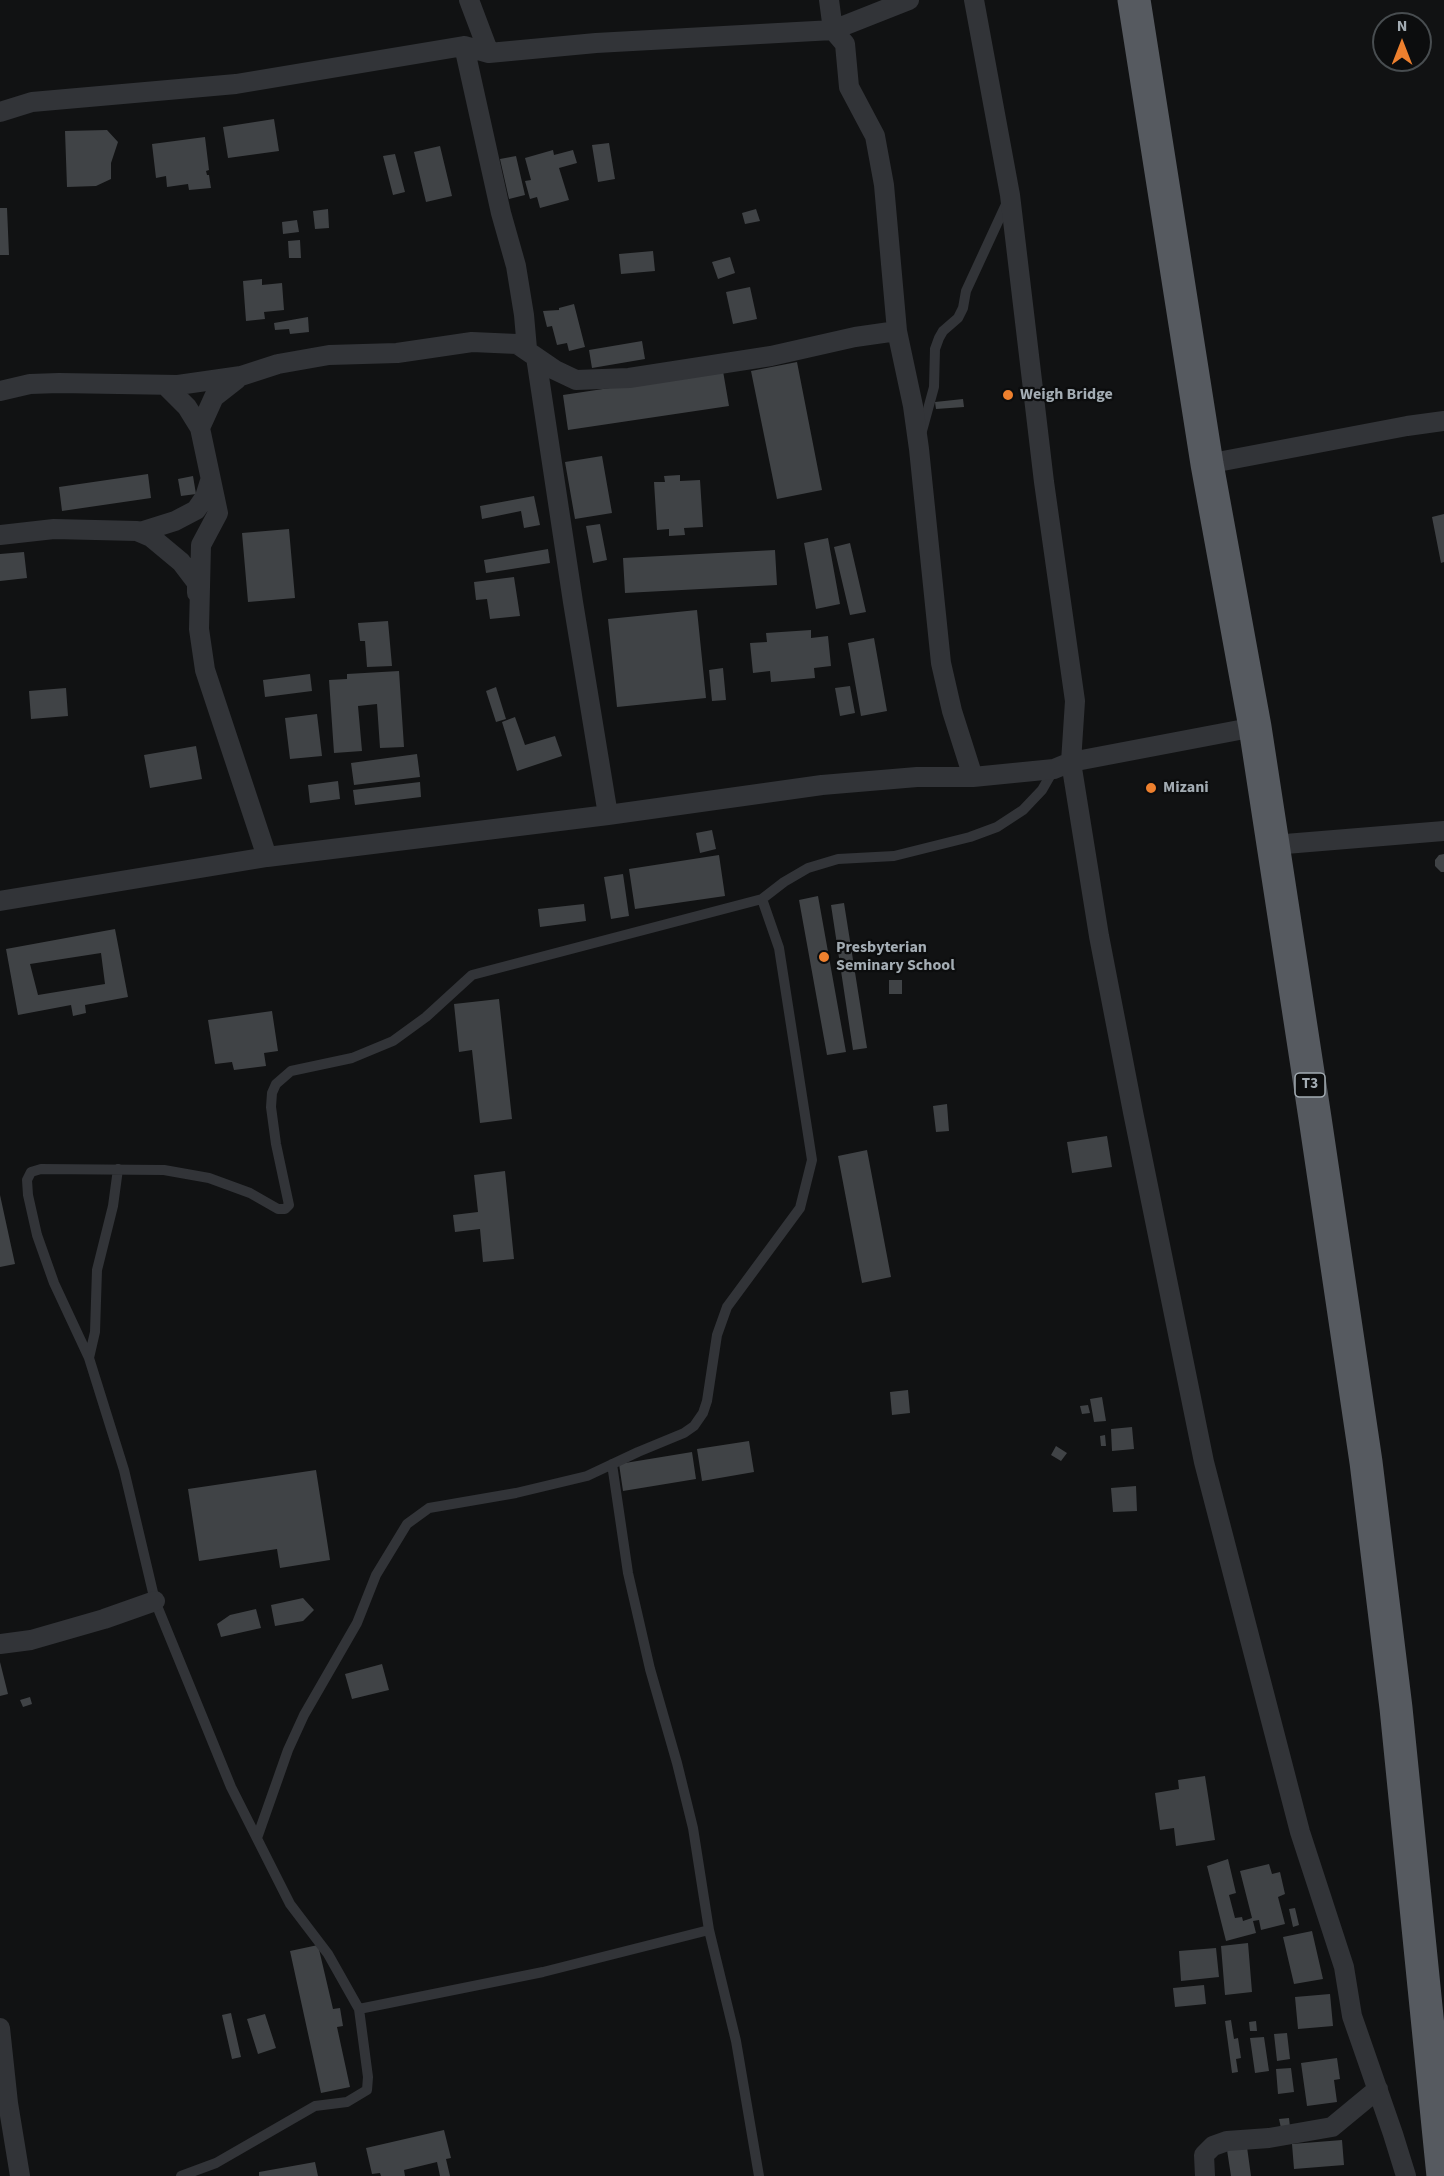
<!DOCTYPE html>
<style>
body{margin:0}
#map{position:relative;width:1444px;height:2176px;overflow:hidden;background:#111213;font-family:"Source Sans 3",sans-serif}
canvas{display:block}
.north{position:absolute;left:1372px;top:12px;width:60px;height:60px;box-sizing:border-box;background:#0c0d0e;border:2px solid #484d50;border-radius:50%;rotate:0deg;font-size:16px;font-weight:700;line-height:24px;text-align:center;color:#a3acb3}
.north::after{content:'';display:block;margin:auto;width:21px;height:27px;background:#ee802e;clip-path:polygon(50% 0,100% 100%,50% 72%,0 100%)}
</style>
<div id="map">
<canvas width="1444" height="2176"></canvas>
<div class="north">N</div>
</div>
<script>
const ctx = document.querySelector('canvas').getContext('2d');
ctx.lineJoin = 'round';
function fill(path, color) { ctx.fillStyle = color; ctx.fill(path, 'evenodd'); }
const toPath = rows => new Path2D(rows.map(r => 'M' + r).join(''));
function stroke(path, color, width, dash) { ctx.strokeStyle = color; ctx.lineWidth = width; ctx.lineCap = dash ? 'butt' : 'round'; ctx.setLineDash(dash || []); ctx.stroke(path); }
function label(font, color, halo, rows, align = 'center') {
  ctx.font = font + ' "Source Sans 3",sans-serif'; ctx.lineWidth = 4.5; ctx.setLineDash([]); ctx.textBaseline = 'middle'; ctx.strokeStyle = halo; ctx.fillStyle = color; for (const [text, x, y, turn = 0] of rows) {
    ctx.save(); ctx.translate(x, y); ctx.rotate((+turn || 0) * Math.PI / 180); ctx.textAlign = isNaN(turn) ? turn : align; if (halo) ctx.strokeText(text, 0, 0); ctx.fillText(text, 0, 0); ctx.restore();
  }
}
fill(toPath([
 [274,119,279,151,228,158,223,127],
 [107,130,118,142,111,163,111,179,96,186,67,187,65,131],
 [205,137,209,170,206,171,207,175,209,175,211,188,189,190,188,184,167,187,166,176,156,178,152,144],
 [609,143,615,179,598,182,592,145],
 [440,146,452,196,426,202,414,152],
 [553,150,554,155,573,150,577,163,559,168,569,200,540,208,537,197,530,199,525,181,531,180,525,158],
 [395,154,405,192,393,195,383,156],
 [516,156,525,195,509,199,500,159],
 [0,208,7,208,9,255,0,255],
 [328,209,329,228,315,229,313,211],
 [756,209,760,221,745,224,742,213],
 [297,220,299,232,283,234,282,222],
 [300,240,301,258,289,258,288,241],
 [653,251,655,271,621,274,619,254],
 [730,257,735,273,718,279,712,262],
 [262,279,262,285,282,283,284,310,264,312,265,319,246,321,243,281],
 [750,287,757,319,733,324,726,292],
 [574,304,585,347,569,351,567,343,557,345,552,326,547,327,543,311,559,310,559,308],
 [308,317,309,332,290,334,289,329,275,330,274,323],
 [642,341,645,359,592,368,589,350],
 [797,362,822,490,777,499,751,371],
 [723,371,729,406,568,430,563,395],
 [963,399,964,407,936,409,935,402],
 [602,456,612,513,575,519,565,462],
 [148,474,151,498,62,511,59,487],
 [680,475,680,481,700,480,703,527,684,528,685,535,669,536,669,529,657,530,654,482,665,482,664,476],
 [193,476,196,494,181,496,178,479],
 [534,496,540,525,524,528,521,511,482,519,480,506],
 [1444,514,1444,562,1441,563,1432,517],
 [600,524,607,560,593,563,586,526],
 [289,529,295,598,248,602,242,533],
 [828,538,840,604,816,609,804,543],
 [850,543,866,612,850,615,834,547],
 [548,549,550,563,486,573,484,560],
 [775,550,777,585,625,593,623,558],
 [24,552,27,578,0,581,0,554],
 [514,577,520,616,490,619,487,599,476,600,474,582],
 [697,610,706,698,617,707,608,619],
 [388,621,392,666,367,667,365,641,360,641,358,623],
 [811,630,811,638,828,636,831,666,814,668,815,678,771,682,770,671,753,673,750,643,767,642,766,633],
 [874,638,887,711,861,716,848,643],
 [723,668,726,700,712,701,709,670],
 [399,671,404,747,380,748,377,704,358,706,362,751,334,753,329,680,347,679,347,674],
 [310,674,312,691,265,697,263,680],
 [850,686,855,713,840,716,835,688],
 [496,687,506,719,496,722,486,691],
 [66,688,68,716,31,719,29,691],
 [317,714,322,756,290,759,285,718],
 [515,717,525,745,555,736,562,756,517,771,502,722],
 [196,746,202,779,150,788,144,755],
 [417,754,420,777,354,785,351,763],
 [338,781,340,799,310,803,308,785],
 [420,782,421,797,355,805,353,790],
 [712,830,716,849,700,853,696,833],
 [1444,854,1444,872,1441,872,1435,866,1435,860,1439,855],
 [719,855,725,896,635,909,629,869],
 [623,874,629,916,611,919,604,877],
 [818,896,846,1052,827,1055,799,900],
 [844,903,867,1048,853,1050,831,905],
 [584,904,586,921,540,927,538,909],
 [115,929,128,997,85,1005,86,1013,73,1016,71,1005,18,1015,6,949],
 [101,953,105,984,38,995,30,964],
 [889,980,902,980,902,994,889,994],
 [499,999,512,1119,480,1123,472,1050,459,1052,454,1004],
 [272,1011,278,1051,264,1053,266,1066,234,1070,232,1062,215,1064,208,1020],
 [947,1104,949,1131,936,1132,933,1106],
 [1107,1136,1112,1167,1072,1173,1067,1142],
 [867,1150,891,1277,862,1283,838,1156],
 [505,1171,514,1259,483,1262,480,1229,455,1232,453,1215,478,1212,474,1175],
 [0,1195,15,1264,0,1267],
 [908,1390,910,1413,892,1415,890,1392],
 [1102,1397,1106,1421,1094,1422,1090,1399],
 [1088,1405,1090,1413,1082,1414,1080,1406],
 [1132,1427,1134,1449,1112,1451,1111,1429],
 [1105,1435,1106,1446,1101,1446,1100,1436],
 [749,1441,754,1472,702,1481,697,1449],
 [1056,1446,1067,1453,1061,1461,1051,1455],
 [692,1452,696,1479,623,1491,619,1464],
 [316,1470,330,1560,280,1568,277,1549,199,1561,188,1489],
 [1136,1486,1137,1511,1113,1512,1111,1488],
 [303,1598,314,1610,303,1621,275,1626,271,1605],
 [256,1609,261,1628,221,1637,217,1624,230,1615],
 [0,1662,8,1694,0,1696],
 [382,1664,389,1690,352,1699,345,1674],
 [30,1697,32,1704,23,1707,20,1700],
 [1205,1776,1215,1840,1176,1846,1174,1828,1160,1830,1155,1793,1179,1789,1178,1780],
 [1228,1859,1236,1893,1229,1895,1235,1918,1242,1917,1243,1921,1252,1918,1240,1871,1269,1864,1272,1874,1280,1872,1285,1894,1278,1897,1285,1924,1261,1930,1259,1920,1253,1921,1256,1933,1226,1941,1207,1866],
 [1295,1908,1299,1925,1293,1927,1289,1909],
 [1312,1931,1323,1979,1294,1984,1283,1937],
 [1248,1943,1252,1992,1225,1995,1221,1946],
 [318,1945,333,2009,340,2008,343,2026,337,2027,350,2087,321,2093,290,1951],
 [1216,1948,1219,1977,1181,1981,1179,1951],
 [1204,1985,1206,2004,1175,2007,1173,1988],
 [1330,1994,1333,2026,1298,2029,1295,1997],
 [231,2013,241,2057,232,2059,222,2015],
 [265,2014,276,2048,258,2054,247,2019],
 [1231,2020,1234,2039,1238,2038,1241,2058,1236,2059,1238,2072,1232,2073,1225,2021],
 [1256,2021,1257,2031,1250,2031,1249,2022],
 [1287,2033,1290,2059,1277,2061,1274,2034],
 [1264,2037,1269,2071,1255,2073,1250,2038],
 [1337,2058,1340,2079,1334,2080,1337,2102,1307,2106,1301,2063],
 [1291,2068,1294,2092,1278,2094,1276,2069],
 [1289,2118,1290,2127,1281,2128,1279,2119],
 [444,2130,451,2158,446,2159,450,2176,440,2176,437,2162,404,2170,405,2176,381,2176,380,2173,372,2174,366,2148],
 [1342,2140,1344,2165,1294,2169,1292,2144],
 [1247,2147,1251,2176,1231,2176,1227,2150],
 [315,2162,318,2176,259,2176,259,2172]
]), '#404346');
stroke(toPath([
 [922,431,934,387,935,349,939,338,943,331,958,318,963,308,966,291,1008,200],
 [89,1358,95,1332,97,1270,113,1206,118,1169],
 [612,1464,628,1573,650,1669,677,1763,693,1828,709,1930,736,2041,759,2176],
 [257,1838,288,1750,304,1715,357,1623,376,1575,407,1524,429,1508,516,1493,587,1476,638,1452,684,1433,694,1426,703,1413,707,1401,717,1335,727,1307,800,1208,812,1160,779,948,762,899,784,882,808,868,838,859,894,856,970,837,997,827,1023,810,1042,790,1054,769],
 [359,2009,543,1972,709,1930],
 [181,2176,216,2163,315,2106,347,2102,367,2090,368,2077,359,2009,328,1954,290,1904,231,1787,155,1601,124,1470,89,1358,54,1283,37,1235,28,1195,27,1180,31,1172,41,1169,164,1170,209,1178,250,1193,278,1209,285,1209,289,1205,276,1144,271,1107,272,1093,276,1084,291,1071,352,1058,393,1041,426,1017,472,975,762,899]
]), '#323438', 10);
stroke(toPath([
 [469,0,489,53],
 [829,0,833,30,845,44,849,87,875,136,884,185,897,331,913,406,919,449,941,663,952,711,973,777],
 [974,0,1010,195,1044,482,1075,701,1071,762,1099,936,1133,1112,1204,1462,1300,1832,1344,1967,1352,2016,1393,2134,1406,2176],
 [464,46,501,213,516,266,524,315,527,349],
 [0,112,32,102,236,84,464,46,489,53,596,43,833,30,909,0],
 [536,357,573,602,608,815],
 [165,385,187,407,200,428,218,513,201,545,199,629,205,670,267,857],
 [0,391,30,384,59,383,178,385,241,376,278,364,329,355,397,353,472,342,517,344,555,370,576,380,629,378,771,356,855,337,897,331],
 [200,428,214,397,237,379],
 [1207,464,1407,426,1444,421],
 [140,532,175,521,196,510,205,497,210,481],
 [0,535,54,529,137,531,151,537,181,562,197,583,197,593],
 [1273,845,1444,831],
 [0,901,267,857,608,815,822,785,917,777,973,777,1054,769,1071,762,1255,727],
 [0,1644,31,1640,104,1619,155,1601],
 [0,2028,8,2103,20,2176],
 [1205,2176,1204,2155,1213,2146,1227,2141,1269,2138,1332,2127,1378,2089]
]), '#323438', 20);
stroke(toPath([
 [1134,0,1207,464,1255,727,1315,1118,1366,1462,1396,1708,1443,2176]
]), '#565a60', 33);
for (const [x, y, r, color] of [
 [1008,395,6,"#ee802e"],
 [1151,788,6,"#ee802e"],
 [824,957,6,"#ee802e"]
]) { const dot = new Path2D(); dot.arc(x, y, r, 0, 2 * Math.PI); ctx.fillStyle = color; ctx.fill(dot); stroke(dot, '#0c0d0e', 2); }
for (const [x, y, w] of [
 [1310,1085,30]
]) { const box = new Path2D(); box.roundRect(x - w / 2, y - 12, w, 24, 4.5); ctx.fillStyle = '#0c0d0e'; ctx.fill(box); stroke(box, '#a3acb3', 1.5); }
label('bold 15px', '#a3acb3', null, [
 ["T3",1310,1085]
]);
label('bold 16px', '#a3acb3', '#0c0d0e', [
 ["Weigh Bridge",1020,395],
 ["Mizani",1163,788],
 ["Presbyterian",836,948],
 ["Seminary School",836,966]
], 'left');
</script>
